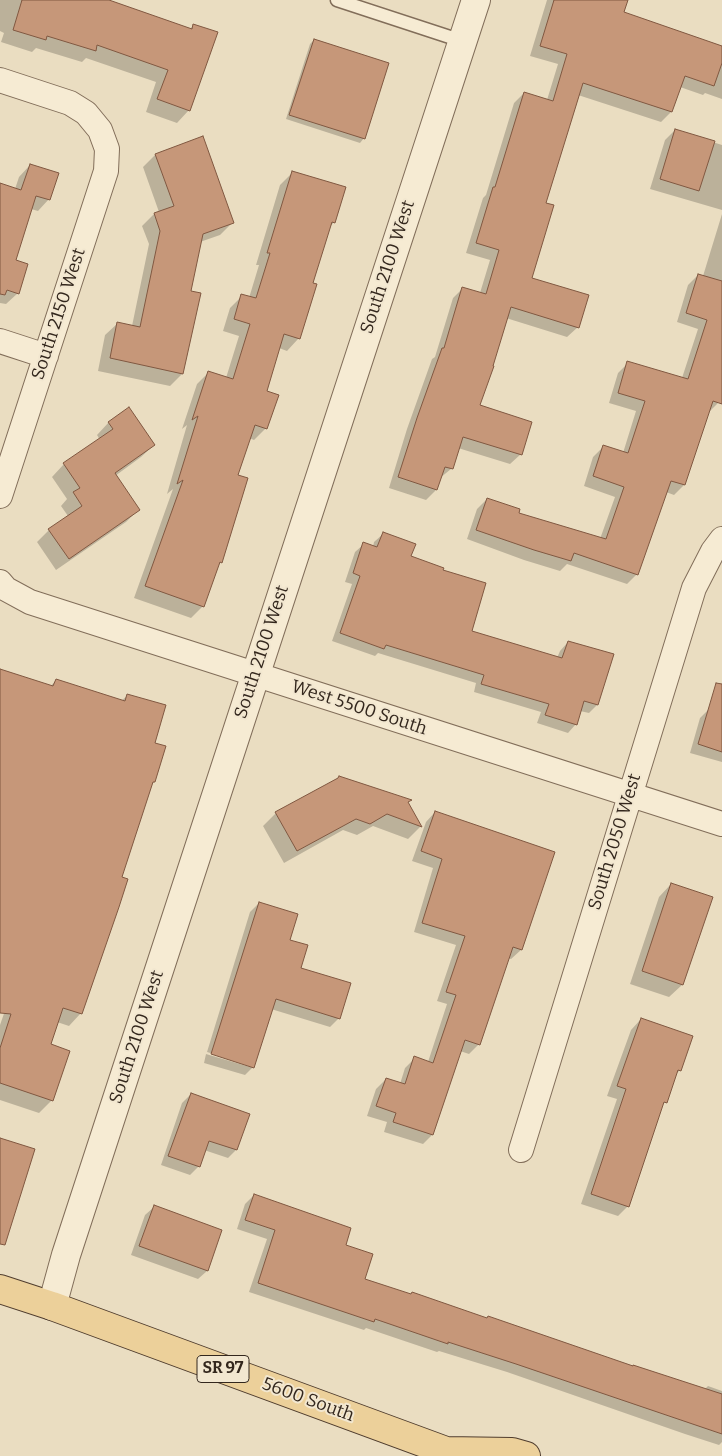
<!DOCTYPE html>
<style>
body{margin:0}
canvas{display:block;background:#eaddc1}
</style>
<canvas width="722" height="1456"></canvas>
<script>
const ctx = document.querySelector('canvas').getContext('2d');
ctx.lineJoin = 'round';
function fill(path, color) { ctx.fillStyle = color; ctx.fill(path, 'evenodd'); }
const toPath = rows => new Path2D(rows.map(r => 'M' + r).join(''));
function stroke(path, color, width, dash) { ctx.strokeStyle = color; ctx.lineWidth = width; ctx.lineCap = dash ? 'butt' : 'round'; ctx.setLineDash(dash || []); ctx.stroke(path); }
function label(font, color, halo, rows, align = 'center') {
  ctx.font = font + ' Bitter,serif'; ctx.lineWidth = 4; ctx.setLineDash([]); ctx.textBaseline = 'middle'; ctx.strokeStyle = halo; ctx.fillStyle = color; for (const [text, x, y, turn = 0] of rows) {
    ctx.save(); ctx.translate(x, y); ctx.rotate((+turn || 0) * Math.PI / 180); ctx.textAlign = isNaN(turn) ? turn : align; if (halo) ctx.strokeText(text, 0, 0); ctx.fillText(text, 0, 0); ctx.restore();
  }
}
fill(toPath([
 [0,0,110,0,109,2,189,30,194,25,189,110,177,123,146,112,156,82,86,58,82,62,36,48,32,52,1,42,4,33,0,31],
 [547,0,624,0,623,13,722,47,722,99,705,93,703,95,680,87,671,112,661,122,578,95,544,203,530,278,578,327,567,337,506,318,479,406,521,454,510,464,458,448,451,469,440,478,436,490,426,500,389,488,407,429,432,359,435,357,453,298,463,288,480,293,490,260,466,253,483,198,486,195,514,103,524,93,547,100,558,64,530,56],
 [314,40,364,138,360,143,286,119,310,44],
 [675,130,722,145,722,210,650,189,665,140],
 [155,155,232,223,220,235,200,242,189,292,182,374,170,386,98,371,105,335,118,323,132,326,149,244,142,226,154,214,159,212,143,167],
 [30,165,49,199,38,211,31,209,14,261,18,293,6,304,0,303,0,184,15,189,19,177],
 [292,173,334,222,329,228,311,284,315,285,298,339,287,351,279,348,265,392,266,428,254,440,249,438,236,476,221,562,217,567,203,606,191,618,134,598,173,489,167,494,187,425,182,429,197,384,209,372,226,378,239,336,223,331,230,308,242,296,249,298,259,265,256,265,280,185],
 [722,214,722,392,719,402,708,413,684,485,674,495,666,492,637,574,627,584,567,564,560,571,524,560,467,539,477,509,487,499,517,514,600,539,615,497,584,486,593,457,603,447,623,453,636,411,609,403,618,373,628,363,682,378,698,329,677,322,688,285,698,275,703,276],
 [109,422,154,445,141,457,115,476,138,510,126,522,56,570,37,542,49,530,68,516,61,506,67,499,52,477,64,464,100,440,97,435],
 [383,534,410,557,441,571,470,632,557,658,560,651,568,642,612,655,597,705,589,713,580,711,576,724,568,733,537,723,541,712,474,692,476,683,378,653,375,656,332,641,352,584,345,582,355,552,364,544,373,547,374,542],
 [0,671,50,687,56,680,121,701,128,695,154,744,154,782,150,785,120,877,81,1013,69,1026,57,1022,49,1045,52,1100,39,1113,0,1100,0,1025,15,982,0,977],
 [709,709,722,713,722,762,690,753,700,718],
 [339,777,410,800,407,803,420,827,408,839,373,826,357,835,343,830,284,863,263,826,276,813,335,781],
 [435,812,521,950,511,959,508,958,479,1044,469,1054,460,1051,432,1135,423,1144,384,1132,387,1122,367,1116,376,1089,386,1079,400,1084,405,1068,415,1058,428,1062,447,1004,437,1001,456,945,414,932,433,868,412,861,426,822],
 [671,884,711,898,682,985,669,997,630,984,659,897],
 [259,903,288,941,299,969,339,1018,330,1027,271,1009,253,1067,245,1075,204,1063,206,1054,250,1067,250,1065,207,1052,250,912],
 [641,1019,680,1070,675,1075,665,1102,661,1107,628,1206,618,1216,581,1204,617,1099,607,1096,631,1030],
 [191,1094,236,1150,228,1158,204,1150,199,1166,190,1175,161,1165,182,1103],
 [254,1195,344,1246,363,1279,632,1367,705,1389,708,1386,722,1391,722,1442,719,1445,685,1434,507,1372,439,1351,437,1352,366,1328,364,1330,249,1292,267,1239,237,1229,245,1204],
 [154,1207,221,1231,207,1271,198,1279,131,1255,145,1215]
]), '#0003');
const building = toPath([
 [22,0,109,0,192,29,193,24,218,32,190,111,157,99,168,70,97,45,96,51,47,36,46,40,13,30,22,0],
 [554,0,628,0,624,12,722,46,722,63,714,86,685,76,672,112,583,83,546,203,554,205,532,278,589,295,579,328,511,307,493,366,494,366,480,405,532,422,522,455,463,437,453,469,445,467,437,490,398,477,417,418,442,348,444,348,462,287,486,294,499,250,476,243,493,187,495,187,524,92,553,101,567,54,540,46,554,0],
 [314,39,389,63,365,139,289,115,314,39],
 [675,129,715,141,699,191,660,179,675,129],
 [203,136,234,223,203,234,191,291,201,293,183,374,110,358,117,322,140,327,160,231,154,213,174,206,155,154,203,136],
 [30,164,59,173,50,200,36,196,16,260,28,264,19,294,7,290,5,295,0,294,0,183,21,190,30,164],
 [292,171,346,187,335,223,332,222,313,283,317,284,300,339,284,334,267,391,279,395,267,429,255,425,238,475,248,478,222,563,220,562,204,607,145,586,183,480,177,484,198,416,192,420,208,371,233,379,250,324,234,319,241,294,256,298,270,253,267,253,292,171],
 [698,274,722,281,722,404,713,401,685,485,671,481,638,575,574,553,571,561,534,550,476,530,487,498,520,509,519,513,606,539,624,487,593,476,603,445,628,453,645,401,618,393,627,361,688,379,707,320,686,313,698,274],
 [129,407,155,445,115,473,140,510,69,559,48,529,82,506,73,492,80,488,63,463,113,429,108,422,129,407],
 [383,532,416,544,411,556,444,568,443,570,486,583,472,631,562,658,568,641,614,654,598,705,584,701,577,725,545,715,549,704,481,684,484,675,386,645,384,649,340,633,360,576,353,573,363,542,377,547,383,532],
 [0,669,53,686,56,679,125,701,127,694,166,705,155,743,166,746,155,782,153,782,122,877,128,879,119,907,82,1014,63,1008,51,1044,70,1051,53,1101,0,1083,0,1048,11,1014,0,1013,0,669],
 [716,683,722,684,722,752,698,744,716,683],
 [339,776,412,800,408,802,422,827,387,814,370,824,356,819,297,851,275,812,338,778,339,776],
 [435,811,555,852,522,950,513,947,480,1045,465,1040,433,1135,393,1122,396,1113,376,1106,386,1078,405,1084,414,1056,433,1063,456,995,446,992,465,936,422,923,442,859,421,851,435,811],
 [671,883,713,897,683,985,642,971,671,883],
 [259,902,298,914,290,940,308,945,301,968,351,983,340,1019,276,999,254,1068,211,1054,259,902],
 [641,1018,693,1036,681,1071,678,1070,667,1103,664,1102,629,1207,591,1194,626,1089,617,1086,641,1018],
 [191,1093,250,1114,237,1150,209,1141,200,1167,168,1156,191,1093],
 [0,1138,35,1149,5,1245,0,1244,0,1138],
 [254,1194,351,1228,346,1245,373,1254,365,1279,411,1294,412,1292,487,1318,488,1316,633,1366,633,1365,722,1394,722,1434,516,1364,448,1342,448,1344,375,1319,374,1322,258,1283,275,1230,245,1220,254,1194],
 [154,1205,222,1230,208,1271,139,1246,154,1205]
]);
fill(building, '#c69779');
stroke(building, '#805841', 1);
const service = toPath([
 [337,0,462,41]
]);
const minor = toPath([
 [0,80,70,103,86,113,100,130,107,149,106,171,0,496],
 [0,341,46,356],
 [0,582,6,589,30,602,722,824],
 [521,1150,694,588,713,551,722,539]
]);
const tertiary = toPath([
 [52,1306,66,1255,476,0]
]);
const primary = toPath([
 [0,1289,52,1306,446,1451,512,1452,526,1456]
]);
stroke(service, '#826e5a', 15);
stroke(minor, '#826e5a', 26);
stroke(tertiary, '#826e5a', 30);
stroke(primary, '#503d2e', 30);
stroke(service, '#f6ebd3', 12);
stroke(minor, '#f6ebd3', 24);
stroke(tertiary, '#f6ebd3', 28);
stroke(primary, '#ecd09a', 28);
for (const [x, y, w] of [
 [223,1369,52]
]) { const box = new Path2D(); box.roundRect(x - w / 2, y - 13.5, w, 27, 4); ctx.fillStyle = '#f2e7d0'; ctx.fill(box); stroke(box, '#33271d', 1); }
label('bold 16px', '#33271d', null, [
 ["SR 97",223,1369]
]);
label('18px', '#33271d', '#f2e7d0', [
 ["South 2100 West",388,267,-72],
 ["South 2150 West",59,314,-72],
 ["South 2100 West",262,652,-72],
 ["West 5500 South",359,708,18],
 ["South 2050 West",615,842,-73],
 ["South 2100 West",137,1037,-72],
 ["5600 South",308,1400,20]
]);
</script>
